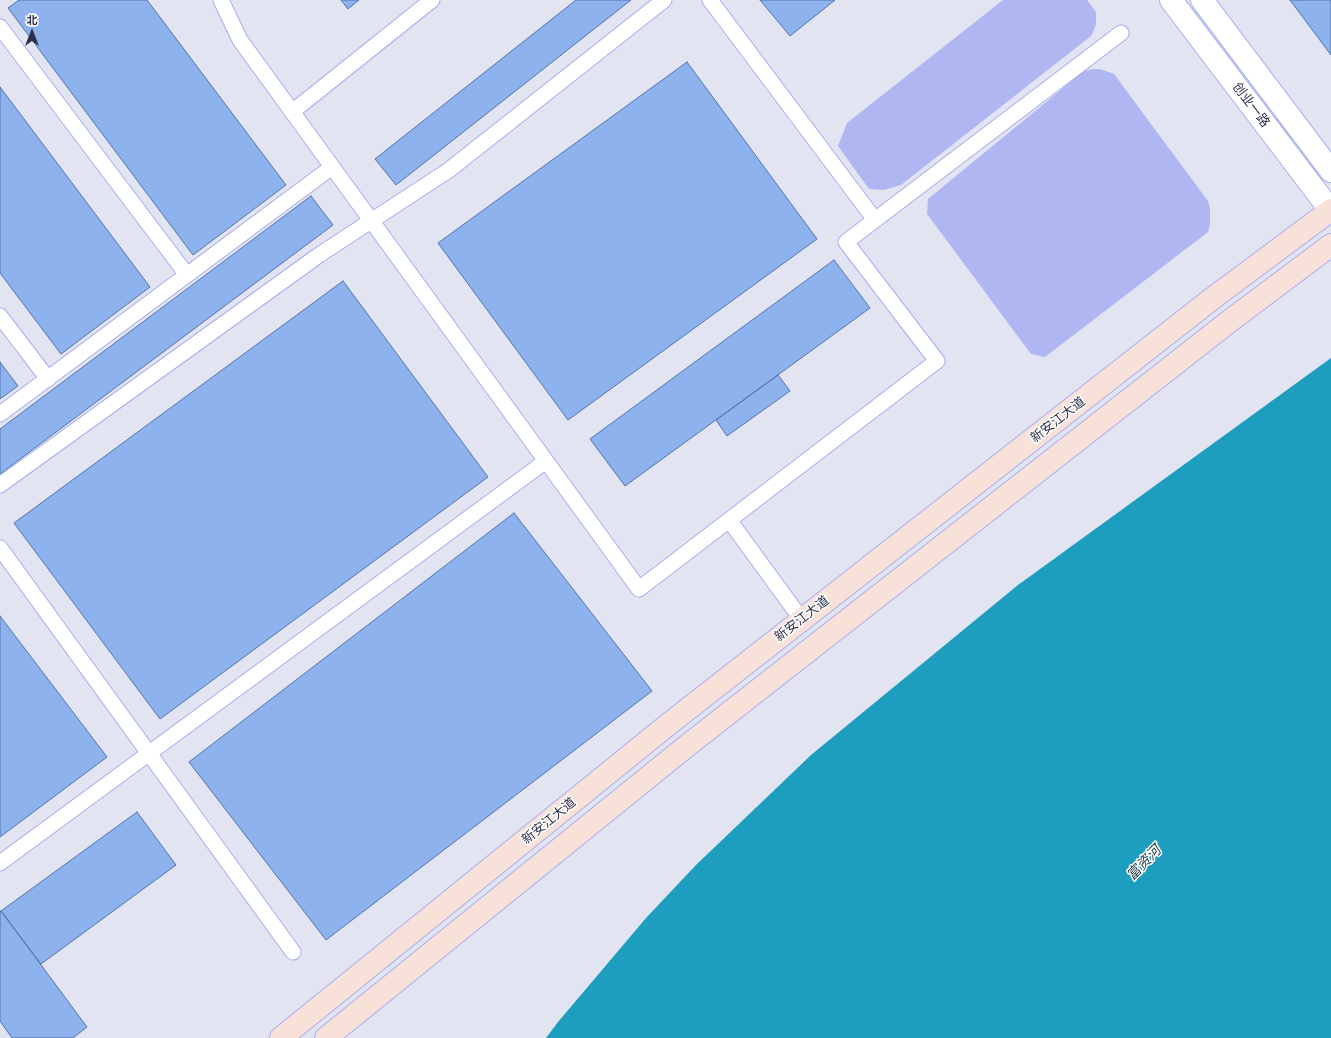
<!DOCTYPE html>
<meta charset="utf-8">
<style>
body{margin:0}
#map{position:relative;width:1331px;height:1038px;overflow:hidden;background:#e2e4f2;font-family:Inter,"Noto Sans SC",sans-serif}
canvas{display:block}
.north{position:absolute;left:12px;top:12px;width:40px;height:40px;-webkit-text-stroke:3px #fff;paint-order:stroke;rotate:0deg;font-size:11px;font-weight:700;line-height:16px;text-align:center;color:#2d2f4a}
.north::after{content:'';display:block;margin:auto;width:14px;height:18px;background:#2d2f4a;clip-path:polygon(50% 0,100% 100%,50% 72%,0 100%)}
</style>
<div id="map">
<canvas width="1331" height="1038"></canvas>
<div class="north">北</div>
</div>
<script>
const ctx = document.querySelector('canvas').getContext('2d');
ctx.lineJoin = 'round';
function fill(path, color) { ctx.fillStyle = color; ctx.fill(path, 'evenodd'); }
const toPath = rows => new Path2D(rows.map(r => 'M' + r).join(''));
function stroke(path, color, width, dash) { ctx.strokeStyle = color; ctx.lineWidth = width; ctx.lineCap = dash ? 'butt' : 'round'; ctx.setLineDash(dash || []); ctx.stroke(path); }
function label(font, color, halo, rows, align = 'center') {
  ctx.font = font + ' Inter,"Noto Sans SC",sans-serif'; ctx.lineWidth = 3; ctx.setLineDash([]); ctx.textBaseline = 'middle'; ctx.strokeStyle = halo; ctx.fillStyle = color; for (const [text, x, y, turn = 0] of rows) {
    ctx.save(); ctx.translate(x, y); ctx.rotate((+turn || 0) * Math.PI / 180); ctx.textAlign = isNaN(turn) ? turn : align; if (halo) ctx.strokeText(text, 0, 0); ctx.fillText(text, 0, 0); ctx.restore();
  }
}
fill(toPath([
 [1003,0,1087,0,1096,12,1096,24,1094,30,1091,36,1086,40,901,185,884,190,869,189,838,146,847,123],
 [1092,69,1100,69,1114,74,1208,201,1210,208,1210,224,1208,232,1045,357,1031,354,927,214,928,199,1084,71]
]), '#b0b6f1');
fill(toPath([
 [1331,358,1331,1038,546,1038,558,1022,646,918,696,865,811,755,1018,585]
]), '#1e9ebe');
const building = toPath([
 [19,0,147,0,286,185,193,255,8,8,19,0],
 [341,0,359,0,348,9,341,0],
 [576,0,631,0,396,185,375,159,576,0],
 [760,0,835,0,790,36,760,0],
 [1290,0,1331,0,1331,55,1290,0],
 [687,62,817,239,568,420,438,243,687,62],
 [0,87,150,287,61,354,0,273,0,87],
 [311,196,333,225,0,474,0,429,311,196],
 [834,260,870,308,625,486,590,439,834,260],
 [343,281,488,477,160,719,14,523,343,281],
 [0,362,18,386,0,399,0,362],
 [778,375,790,391,727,436,716,420,778,375],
 [514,513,652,691,326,940,189,762,514,513],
 [0,616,107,757,0,837,0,616],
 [137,812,176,865,41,964,1,911,137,812],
 [1,911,87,1027,73,1038,12,1038,0,1021,0,912,1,911]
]);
fill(building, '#8db2ee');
stroke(building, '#5173ab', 1);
const service = toPath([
 [221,0,240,40,639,589,937,361,846,242,1121,33],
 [710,0,875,220],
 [0,27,187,275],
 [292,112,432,0],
 [0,316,48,379],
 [0,414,332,167],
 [0,485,319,255,449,170,664,0],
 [729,520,802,620],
 [0,548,293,952],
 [0,863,546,461]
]);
const tertiary = toPath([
 [1171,0,1331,211],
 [1202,0,1331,171]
]);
const secondary = toPath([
 [281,1038,670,723,1213,298,1331,210],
 [326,1038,688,745,1231,320,1331,245]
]);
stroke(service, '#a7adef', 17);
stroke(tertiary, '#a7adef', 24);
stroke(secondary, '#a7adef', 24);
stroke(service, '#fff', 15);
stroke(tertiary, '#fff', 22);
stroke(secondary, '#f8e1d9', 22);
label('13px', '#2d2f4a', '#fff', [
 ["创业一路",1251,105,53],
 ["新安江大道",1058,420,-38],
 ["新安江大道",802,619,-38],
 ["新安江大道",549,821,-39]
]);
label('italic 14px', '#233c44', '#fff', [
 ["富资河",1144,863,-46]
]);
</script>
